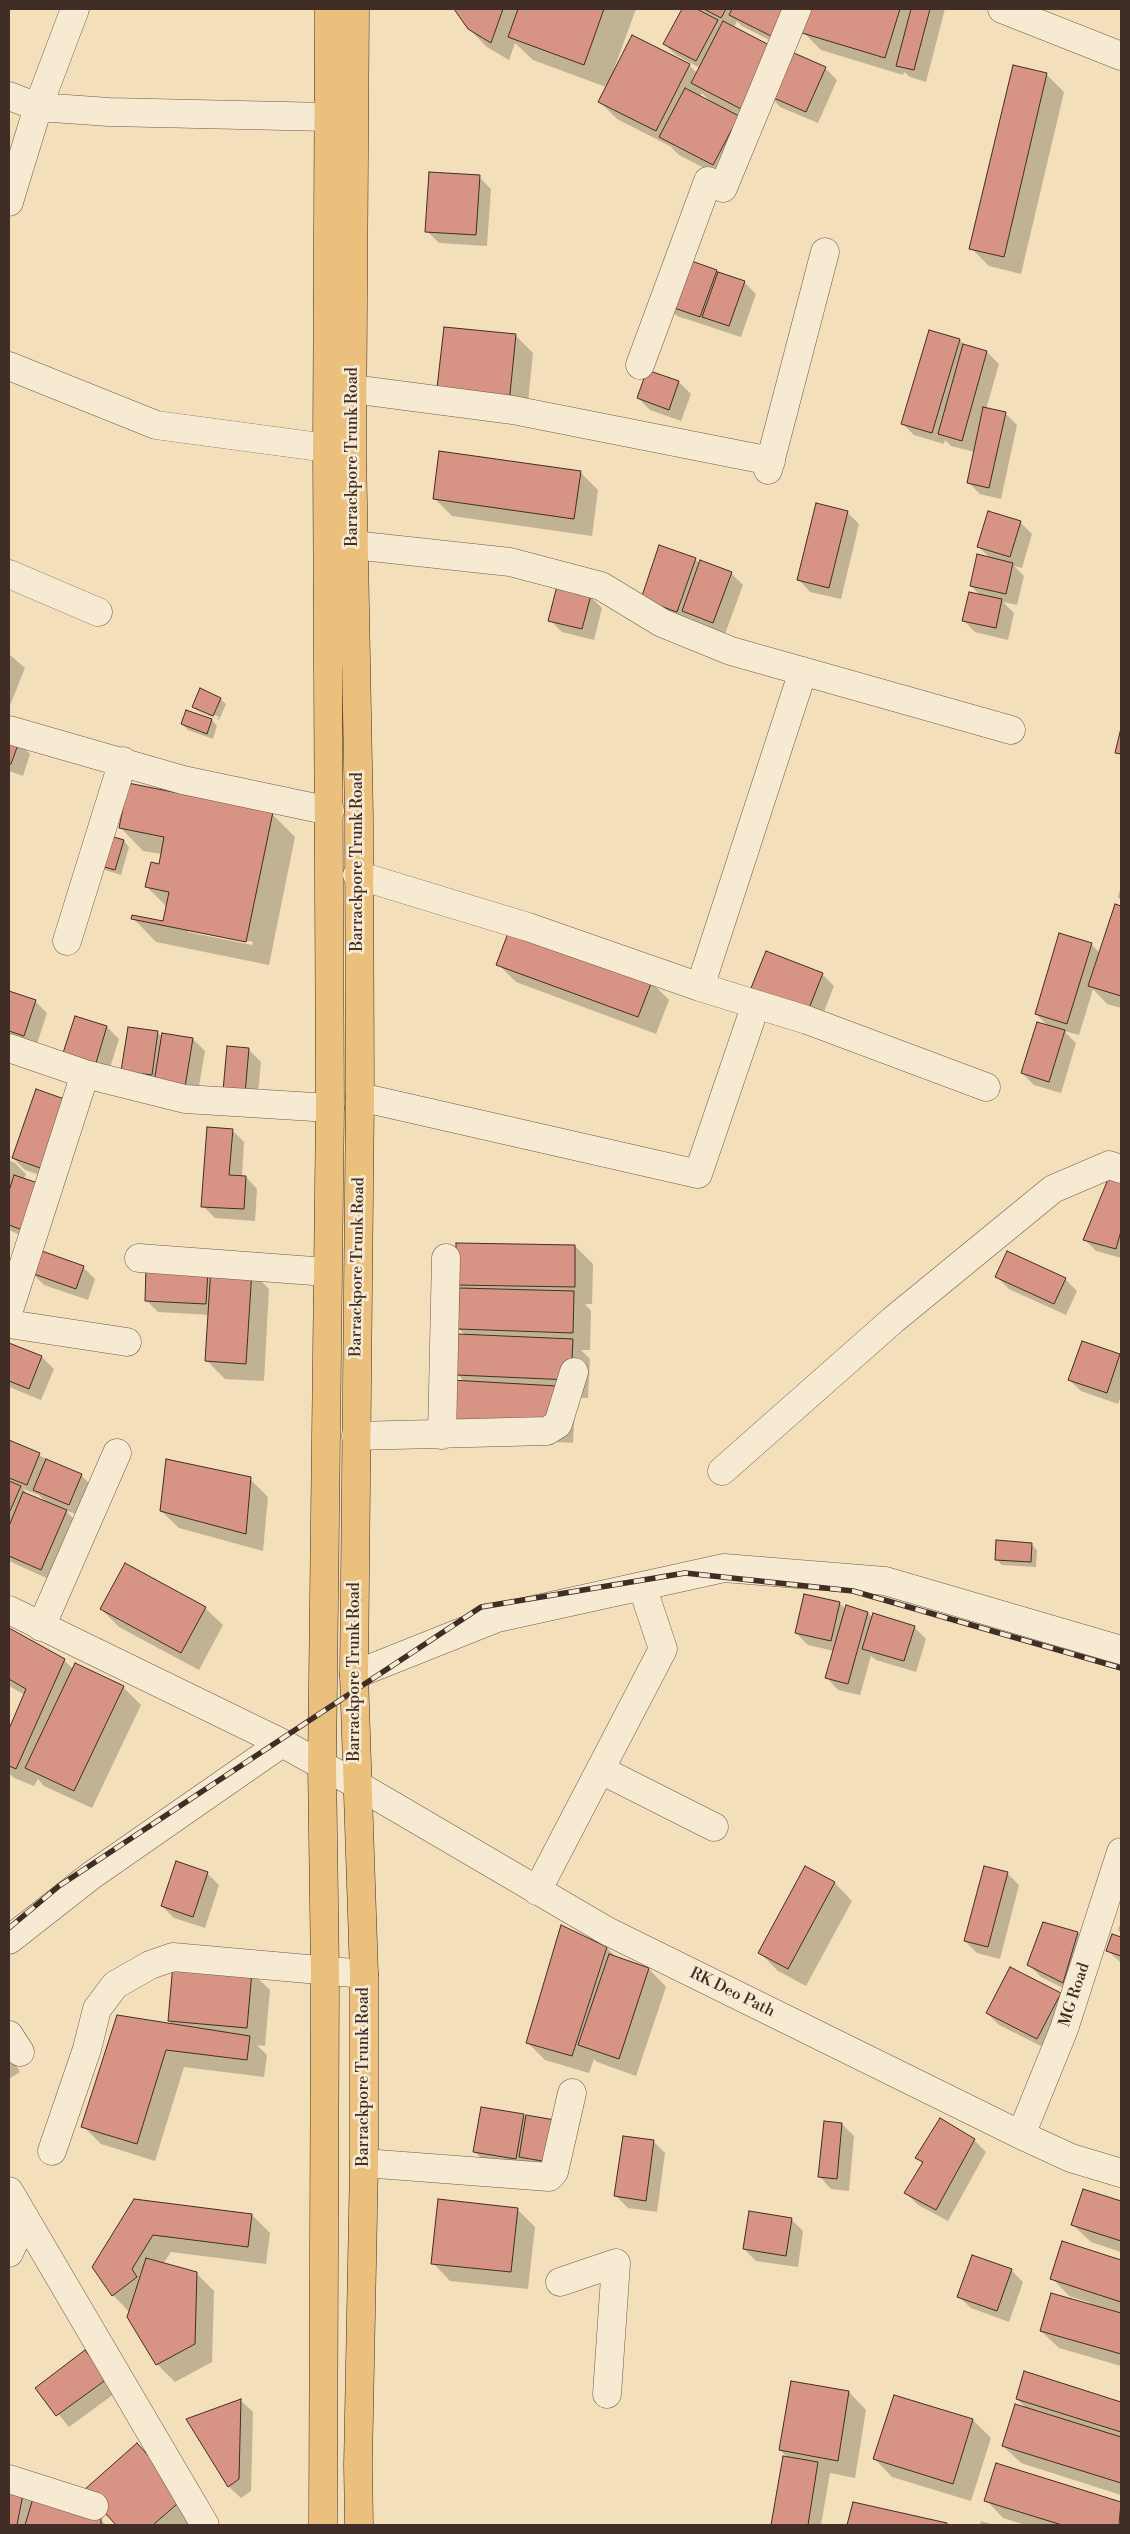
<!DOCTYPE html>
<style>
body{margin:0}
#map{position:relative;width:1130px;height:2534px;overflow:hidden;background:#f3dfb9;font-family:"Libre Bodoni",serif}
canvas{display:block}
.frame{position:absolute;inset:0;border:10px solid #402d26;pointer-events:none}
</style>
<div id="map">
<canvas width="1130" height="2534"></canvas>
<div class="frame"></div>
</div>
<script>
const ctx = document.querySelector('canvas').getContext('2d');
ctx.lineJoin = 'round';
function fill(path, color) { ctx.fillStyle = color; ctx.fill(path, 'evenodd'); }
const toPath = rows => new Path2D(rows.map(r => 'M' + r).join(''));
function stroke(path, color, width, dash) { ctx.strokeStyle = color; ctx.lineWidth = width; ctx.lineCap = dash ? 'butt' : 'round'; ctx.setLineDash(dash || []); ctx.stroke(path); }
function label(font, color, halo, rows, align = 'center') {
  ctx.font = font + ' "Libre Bodoni",serif'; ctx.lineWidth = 5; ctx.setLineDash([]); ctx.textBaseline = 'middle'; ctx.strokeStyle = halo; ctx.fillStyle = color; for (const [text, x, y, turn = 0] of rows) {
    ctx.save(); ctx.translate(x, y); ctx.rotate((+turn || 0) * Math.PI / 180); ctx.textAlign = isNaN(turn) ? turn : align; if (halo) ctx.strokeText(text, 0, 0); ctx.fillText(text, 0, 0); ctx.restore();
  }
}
fill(toPath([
 [456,9,636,9,614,69,689,65,697,73,700,68,676,55,664,44,683,9,797,9,787,49,742,26,737,21,734,28,772,48,825,68,837,80,818,123,780,107,773,99,759,126,737,115,731,182,679,155,670,146,617,119,599,101,606,87,533,60,515,43,509,60,487,47,469,29],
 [702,93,712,103,700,97],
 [811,9,945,9,926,82,910,77,904,72,903,75,821,50,803,32],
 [1046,74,1064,92,1021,274,989,266,971,248],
 [479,177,491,189,487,246,439,243,427,231],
 [716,271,744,282,756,294,741,337,677,316,665,304],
 [930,331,960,340,965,346,987,352,999,364,986,409,1005,413,1017,425,1001,499,980,494,968,482,975,452,951,446,945,440,944,444,914,435,902,423],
 [515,335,533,353,526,422,456,414],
 [648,371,679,382,691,394,681,421,650,410,638,398],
 [580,472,598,490,592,536,452,516,434,498],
 [847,512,859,524,841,599,810,592,799,580],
 [1020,522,1032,534,1022,568,1014,566,1024,576,1017,605,1003,602,1014,613,1008,640,975,632,963,620,981,596,971,586,991,559,979,547],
 [695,559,700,564,731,573,743,585,725,634,695,623,691,618,689,623,642,599],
 [590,596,602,608,594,640,562,632,550,620],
 [9,654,25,668,9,708],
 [220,699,226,704,219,720,199,712,193,707],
 [198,708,219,717,218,719,198,711],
 [187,712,212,720,217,726,213,739,188,730,182,724],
 [9,739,18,743,30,754,23,776,9,771],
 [272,814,295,837,269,965,156,942,133,918,164,922,167,907,147,887,160,865,162,854,143,851,120,827],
 [188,929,253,942,252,945,188,932],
 [124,841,129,847,121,875,105,870,100,865],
 [1121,886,1121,900,1118,897],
 [1115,905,1121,907,1121,1008,1107,1004,1093,989,1079,1035,1064,1031,1076,1043,1061,1093,1034,1085,1022,1073,1048,1026,1036,1014,1091,944,1100,953],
 [498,964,651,982,669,1000,656,1034,516,982],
 [822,974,834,986,820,1022,764,1000,752,988],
 [9,992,35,1001,47,1013,36,1047,9,1038],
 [75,1017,107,1027,119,1039,108,1074,76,1065],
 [157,1032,162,1037,193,1039,205,1051,197,1098,135,1082],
 [228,1048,249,1050,261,1062,257,1105,236,1103],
 [70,1102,58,1181,25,1170,13,1158],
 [232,1130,244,1142,242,1177,246,1177,257,1189,255,1221,215,1218,203,1206],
 [9,1161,14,1162,26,1174,24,1179,37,1242,9,1230],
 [1121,1182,1121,1258,1096,1251,1084,1239],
 [575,1246,593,1264,592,1304,585,1304,591,1311,590,1350,581,1350,590,1359,588,1398,567,1397,575,1405,573,1443,468,1437,465,1382,457,1374,466,1336,459,1329,462,1289,457,1284],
 [83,1267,95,1279,88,1300,44,1285,32,1273],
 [212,1269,251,1271,269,1289,264,1381,225,1379,207,1361,210,1315,158,1312,146,1300],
 [997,1277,1065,1279,1077,1291,1066,1315,1009,1289],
 [9,1340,12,1346,42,1357,54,1369,41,1400,9,1387],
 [1120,1355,1121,1396,1118,1404,1081,1391,1069,1380],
 [9,1441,82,1476,93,1487,81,1516,65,1510,78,1523,53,1581,9,1561],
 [23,1489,39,1495,47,1503,28,1495],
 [250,1479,268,1497,263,1551,179,1528,161,1511],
 [1031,1544,1037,1550,1036,1567,1002,1565,996,1559],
 [839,1603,846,1609,868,1613,873,1618,914,1627,926,1639,916,1672,876,1660,871,1656,860,1695,838,1690,827,1678,834,1651,808,1645,796,1633],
 [205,1608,223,1625,199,1670,119,1627,101,1609],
 [9,1629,64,1660,73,1669,123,1687,141,1705,92,1808,44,1786,38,1779,34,1786,14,1778,9,1773,9,1732,25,1695,9,1686],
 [805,1868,835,1883,852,1901,806,1986,778,1971,760,1953],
 [207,1873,219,1885,205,1928,174,1918,162,1906],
 [1007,1873,1019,1885,1000,1959,977,1953,965,1941],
 [1121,1921,1121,1933,1118,1930],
 [1078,1933,1090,1945,1075,1994,1041,1977,1029,1965],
 [1113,1936,1121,1938,1121,1963,1108,1951],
 [607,1948,618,1959,649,1969,666,1987,636,2076,597,2062,594,2059,589,2073,545,2060,527,2042],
 [252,1973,270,1990,265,2046,257,2045,267,2055,264,2077,184,2067,155,2161,101,2144,83,2126,173,2025,169,2021],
 [1060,1994,1072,2006,1049,2050,999,2025,987,2013],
 [9,2053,20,2072,9,2079],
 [523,2115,527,2118,560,2173,487,2164,475,2152],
 [842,2124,854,2136,849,2191,831,2189,820,2177],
 [974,2140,986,2152,948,2221,918,2205,906,2193,923,2164,917,2158],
 [653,2141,665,2153,657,2212,628,2208,616,2196],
 [1084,2190,1121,2203,1121,2252,1091,2242,1073,2225],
 [135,2200,252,2215,270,2233,266,2264,171,2252,163,2264,196,2273,214,2291,212,2362,175,2382,157,2364,128,2317,129,2312,113,2295],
 [517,2209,535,2227,528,2289,450,2281,433,2263],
 [791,2219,803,2231,798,2267,756,2261,744,2249],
 [1063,2242,1121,2261,1121,2366,1059,2348,1041,2331,1091,2303,1069,2296,1052,2278],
 [1011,2270,1023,2282,1009,2322,971,2308,959,2297],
 [85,2352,118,2391,69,2427,37,2388],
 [1025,2373,1121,2403,1121,2495,1021,2463,1003,2446,1028,2410,1017,2399],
 [849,2392,866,2410,855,2478,830,2473,821,2525,772,2525,784,2458,788,2458,780,2450],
 [894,2396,973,2420,991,2438,971,2501,892,2477,875,2459],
 [241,2401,253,2412,251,2491,241,2498,229,2487,188,2419],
 [137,2445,202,2515,191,2525,117,2525,86,2490],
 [997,2465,1121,2503,1121,2525,1025,2525,1003,2518,986,2500],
 [9,2487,100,2519,106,2525,9,2525],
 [854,2503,946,2524,948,2525,848,2525],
 [981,2521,994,2525,980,2525]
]), '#0003');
const building = toPath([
 [454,9,503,9,491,43,468,29,454,9],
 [518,9,604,9,584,65,508,37,518,9],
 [682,9,697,9,718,20,696,61,663,44,682,9],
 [704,9,726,9,721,18,704,9],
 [732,9,790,9,775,38,729,15,732,9],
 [809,9,900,9,885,58,802,33,809,9],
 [911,9,930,9,914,70,896,66,911,9],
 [723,21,773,47,741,109,691,83,723,21],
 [632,35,690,64,656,131,598,102,632,35],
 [787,50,826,67,806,112,767,95,787,50],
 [1013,65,1047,73,1004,257,969,249,1013,65],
 [685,88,739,116,713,165,659,137,685,88],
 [429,172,480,175,476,235,425,232,429,172],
 [680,257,717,270,700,317,663,304,680,257],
 [718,272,745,281,729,326,702,317,718,272],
 [444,327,516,334,509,404,436,397,444,327],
 [929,330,960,339,932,433,901,424,929,330],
 [963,344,987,351,962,441,938,434,963,344],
 [647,370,679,381,669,410,637,398,647,370],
 [983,407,1006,412,989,488,967,483,983,407],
 [439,451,581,471,574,519,433,499,439,451],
 [816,503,848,511,829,588,797,580,816,503],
 [988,511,1021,521,1010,557,977,547,988,511],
 [659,545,696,558,677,612,641,599,659,545],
 [977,554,1013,563,1006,594,970,586,977,554],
 [700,560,732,572,713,623,682,611,700,560],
 [557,586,591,595,582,629,548,621,557,586],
 [969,592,1002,599,996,628,962,621,969,592],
 [200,688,221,698,213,716,192,707,200,688],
 [186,710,212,719,207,734,181,724,186,710],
 [1121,728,1121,754,1115,753,1121,728],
 [9,738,19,742,11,764,9,764,9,738],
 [128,783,273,812,246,942,131,919,132,915,163,921,169,892,145,887,151,862,159,864,164,837,119,828,128,783],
 [107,835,124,840,115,870,98,865,107,835],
 [1115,904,1121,906,1121,996,1088,986,1115,904],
 [510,928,652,981,638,1017,496,965,510,928],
 [1059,933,1092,943,1067,1024,1035,1014,1059,933],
 [766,951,823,973,808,1011,751,988,766,951],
 [9,991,36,1000,24,1036,9,1031,9,991],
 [75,1016,107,1026,96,1063,63,1053,75,1016],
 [1037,1022,1065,1030,1049,1082,1021,1073,1037,1022],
 [128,1027,158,1031,152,1075,121,1071,128,1027],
 [162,1033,193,1038,185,1087,154,1082,162,1033],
 [227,1046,249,1048,245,1094,223,1091,227,1046],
 [36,1089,70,1101,46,1170,12,1158,36,1089],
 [207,1127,233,1129,229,1175,246,1176,244,1209,201,1207,207,1127],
 [14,1175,41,1184,25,1231,9,1225,9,1191,14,1175],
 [1109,1177,1121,1180,1121,1231,1116,1249,1083,1240,1109,1177],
 [456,1243,575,1245,575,1287,456,1285,456,1243],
 [39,1250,84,1266,76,1289,31,1273,39,1250],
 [1007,1251,1066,1278,1054,1304,995,1277,1007,1251],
 [211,1267,252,1270,246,1364,205,1361,211,1267],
 [146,1268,208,1271,206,1304,145,1301,146,1268],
 [459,1288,574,1291,573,1333,458,1329,459,1288],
 [458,1334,573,1339,571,1380,456,1375,458,1334],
 [1082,1341,1120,1354,1107,1393,1068,1380,1082,1341],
 [9,1343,42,1356,29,1389,9,1381,9,1343],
 [451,1380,557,1386,555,1426,449,1420,451,1380],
 [9,1440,40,1453,27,1485,9,1478,9,1440],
 [46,1459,82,1474,69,1505,33,1490,46,1459],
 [166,1459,251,1477,246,1534,160,1511,166,1459],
 [9,1481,21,1486,10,1511,9,1510,9,1481],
 [23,1492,67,1510,41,1570,9,1556,9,1526,23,1492],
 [996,1540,1032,1543,1031,1562,995,1560,996,1540],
 [125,1563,206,1607,181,1653,100,1609,125,1563],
 [804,1594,840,1602,831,1641,795,1633,804,1594],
 [846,1605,868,1612,848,1684,825,1678,846,1605],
 [873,1613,915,1626,904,1661,862,1649,873,1613],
 [9,1628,65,1659,16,1769,9,1766,9,1729,26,1689,9,1679,9,1628],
 [75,1663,124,1686,74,1791,25,1768,75,1663],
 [176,1861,208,1872,193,1917,161,1906,176,1861],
 [805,1866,835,1882,788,1969,758,1953,805,1866],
 [984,1866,1008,1872,988,1947,964,1941,984,1866],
 [1043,1922,1078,1932,1063,1983,1027,1965,1043,1922],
 [561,1925,607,1947,572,2056,526,2043,561,1925],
 [1112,1934,1121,1937,1121,1956,1106,1951,1112,1934],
 [609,1954,649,1968,619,2059,578,2045,609,1954],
 [173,1964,252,1971,247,2028,168,2021,173,1964],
 [1010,1967,1061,1993,1037,2039,986,2013,1010,1967],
 [117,2015,250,2036,247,2060,166,2050,137,2144,81,2127,117,2015],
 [481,2107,524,2114,516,2159,473,2152,481,2107],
 [526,2115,555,2120,548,2162,519,2157,526,2115],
 [940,2118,975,2139,936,2210,904,2193,923,2162,915,2158,940,2118],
 [824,2121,842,2123,837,2179,818,2177,824,2121],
 [623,2136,654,2140,646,2201,614,2196,623,2136],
 [1083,2189,1121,2201,1121,2241,1071,2225,1083,2189],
 [134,2199,252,2214,248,2247,153,2235,132,2269,137,2277,112,2296,92,2267,134,2199],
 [438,2199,518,2208,511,2272,431,2264,438,2199],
 [749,2211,792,2218,786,2256,743,2249,749,2211],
 [1062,2241,1121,2260,1121,2302,1050,2279,1062,2241],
 [972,2255,1012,2269,997,2311,957,2297,972,2255],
 [146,2258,197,2272,195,2344,156,2365,127,2317,146,2258],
 [1051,2293,1121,2313,1121,2354,1040,2331,1051,2293],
 [85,2350,107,2379,56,2416,35,2388,85,2350],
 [1024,2371,1121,2402,1121,2432,1016,2399,1024,2371],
 [791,2381,849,2391,838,2461,779,2450,791,2381],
 [894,2395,973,2419,953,2484,873,2459,894,2395],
 [241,2399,239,2479,228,2487,186,2419,241,2399],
 [1015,2404,1121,2437,1121,2483,1002,2446,1015,2404],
 [137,2443,185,2497,153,2525,116,2525,84,2490,137,2443],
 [783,2456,818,2462,808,2525,771,2525,783,2456],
 [996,2463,1121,2502,1119,2525,1062,2525,984,2501,996,2463],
 [9,2486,24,2489,17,2525,9,2525,9,2486],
 [34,2495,101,2518,101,2525,25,2525,34,2495],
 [853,2502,947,2523,947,2525,847,2525,853,2502]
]);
fill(building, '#d79484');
stroke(building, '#402d26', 1);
const minor = toPath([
 [1002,9,1121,56],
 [9,96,38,107,109,112,328,117],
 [723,188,797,9],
 [9,202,38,107,75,9],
 [640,365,708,181],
 [9,366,156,425,327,448],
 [352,389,513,410,771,461],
 [768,470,825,252],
 [353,545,510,562,601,586,662,623,731,651,1011,730],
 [9,574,98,612],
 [9,730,183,780,330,811],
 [357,875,528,927,700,987,807,1020,986,1087],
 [67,941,123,761],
 [700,987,803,671],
 [9,1048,85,1074,185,1099,330,1108],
 [360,1097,698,1174,756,1004],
 [139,1258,327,1272],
 [9,1310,85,1074],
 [9,1324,127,1342],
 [442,1435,446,1258],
 [356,1436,547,1431,558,1424,574,1372],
 [722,1471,893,1320,1053,1189,1109,1165,1121,1169],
 [9,1610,282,1743,356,1784,607,1931,1021,2135,1071,2158,1121,2173],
 [41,1627,117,1453],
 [354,1675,497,1618,724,1568,885,1581,1121,1650],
 [601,1770,714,1827],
 [537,1891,663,1649,642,1586],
 [9,1940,92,1875,282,1743],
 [9,2035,20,2052],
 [1021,2135,1064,2029,1121,1852],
 [52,2151,87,2049,97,2009,115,1985,150,1965,173,1957,364,1974],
 [364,2163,549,2177,554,2172,572,2093],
 [9,2191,205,2525],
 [9,2253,25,2218],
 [560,2282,616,2263,607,2394],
 [9,2479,94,2506]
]);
const primary = toPath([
 [355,9,352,451,359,817,360,1097,354,1675,364,1974,364,2163,358,2465,359,2525],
 [323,2525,325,1972,322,1764,330,1108,327,448,329,9]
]);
stroke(minor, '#6d5a4b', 29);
stroke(primary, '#402d26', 29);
stroke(minor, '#f7ead2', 28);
stroke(primary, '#eac07c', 28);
const rail = toPath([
 [9,1928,59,1886,481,1607,685,1573,853,1591,1121,1668]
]);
stroke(rail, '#402d26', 5.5);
stroke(rail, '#f7ead2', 4, [11]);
label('16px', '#402d26', '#f7ead2', [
 ["Barrackpore Trunk Road",353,457,-90],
 ["Barrackpore Trunk Road",358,862,-90],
 ["Barrackpore Trunk Road",358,1267,-89],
 ["Barrackpore Trunk Road",355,1672,-90],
 ["RK Deo Path",732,1993,26],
 ["MG Road",1075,1995,-72],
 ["Barrackpore Trunk Road",364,2077,-90]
]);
</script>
